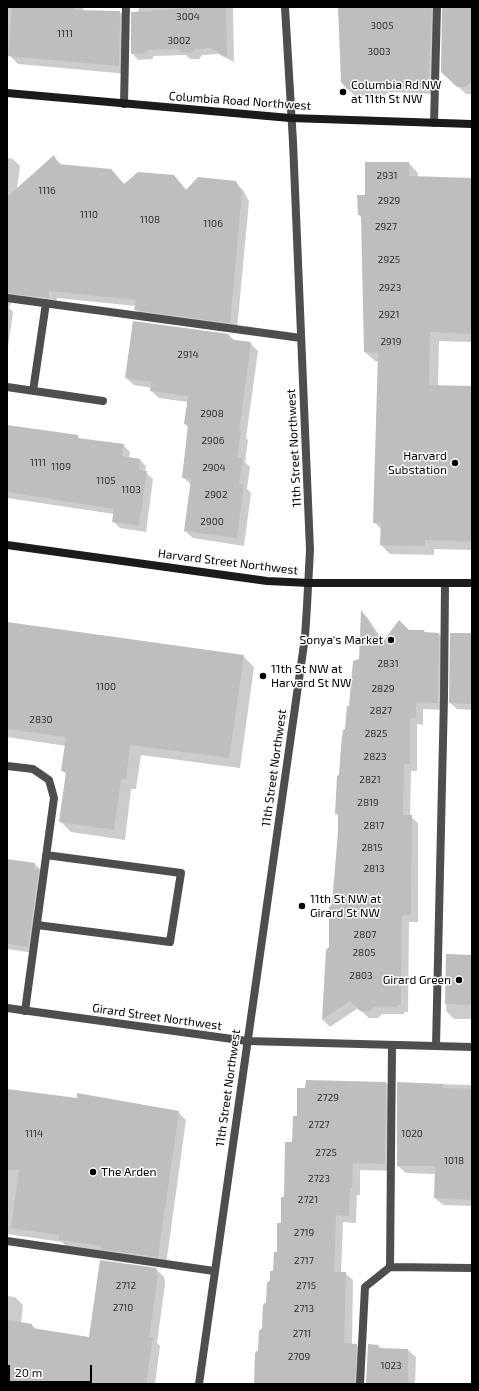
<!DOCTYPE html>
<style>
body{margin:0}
#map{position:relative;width:479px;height:1391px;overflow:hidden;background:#fff;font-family:"Exo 2",sans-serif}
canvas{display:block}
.frame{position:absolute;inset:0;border:8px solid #000;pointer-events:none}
.scale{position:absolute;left:8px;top:1365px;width:84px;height:18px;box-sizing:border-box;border:2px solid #000;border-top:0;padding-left:5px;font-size:12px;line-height:14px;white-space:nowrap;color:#000;-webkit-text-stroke:3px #fff;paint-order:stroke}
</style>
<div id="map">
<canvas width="479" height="1391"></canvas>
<div class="frame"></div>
<div class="scale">20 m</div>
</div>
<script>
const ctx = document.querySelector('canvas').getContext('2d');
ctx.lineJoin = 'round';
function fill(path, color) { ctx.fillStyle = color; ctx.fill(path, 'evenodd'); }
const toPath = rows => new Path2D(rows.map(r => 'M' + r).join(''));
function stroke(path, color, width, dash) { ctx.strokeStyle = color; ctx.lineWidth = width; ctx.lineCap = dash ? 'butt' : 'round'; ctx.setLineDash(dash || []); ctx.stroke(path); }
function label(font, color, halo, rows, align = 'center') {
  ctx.font = font + ' "Exo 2",sans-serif'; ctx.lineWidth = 3; ctx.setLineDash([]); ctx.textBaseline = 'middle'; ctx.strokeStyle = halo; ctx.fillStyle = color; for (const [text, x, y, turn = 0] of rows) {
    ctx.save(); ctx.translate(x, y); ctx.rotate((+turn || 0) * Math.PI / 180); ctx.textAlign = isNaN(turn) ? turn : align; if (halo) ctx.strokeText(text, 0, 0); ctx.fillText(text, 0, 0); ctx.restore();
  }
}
fill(toPath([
 [7,7,83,7,83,11,120,12,129,21,128,74,18,64,9,55,9,52,7,52],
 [139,7,233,7,234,62,218,54,202,55,199,59,190,59,186,55,153,56,153,59,138,60,132,53],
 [339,7,433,7,438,12,434,94,389,92,384,96,355,96,348,89],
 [443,7,472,7,472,94,466,94,450,79],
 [54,157,62,165,124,185,181,184,187,191,235,182,243,190,249,201,237,330,143,317,135,309,136,306,57,298,56,305,12,300,9,308,13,312,7,354,7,158,13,159,20,166,17,189],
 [409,163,418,173,418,178,472,179,472,342,439,341,438,386,472,387,472,550,434,549,434,555,390,554,381,545,382,530,374,522,379,362,375,361,365,352,362,218,359,215,366,196],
 [229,335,235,341,250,343,258,351,246,438,248,440,245,462,250,467,247,489,251,493,244,546,193,538,185,531,191,485,183,477,189,428,185,424,188,402,159,398,151,391,152,388,134,385,126,378],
 [7,427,77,436,80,439,123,445,130,452,129,458,139,459,146,466,145,472,153,479,146,532,120,528,113,521,114,514,7,498],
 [362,612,368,618,384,643,409,631,424,631,427,633,439,634,446,641,445,710,423,709,423,725,417,724,417,771,411,771,410,816,418,823,418,922,409,922,408,1012,404,1012,404,1014,382,1014,378,1018,369,1018,358,1008,330,1027,323,1020,327,951,330,947,339,832,339,816,336,813,350,707,360,659],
 [7,623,243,656,254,667,240,768,141,755,136,789,131,789,125,840,71,832,61,822,67,775,63,771,66,746,7,737],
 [472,634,472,710,457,709,450,703],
 [7,860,35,864,41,870,34,953,7,949],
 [447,955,472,956,472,1019,454,1019,446,1011],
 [386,1083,393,1090,393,1171,360,1170,360,1195,357,1195,356,1223,343,1222,341,1273,345,1273,353,1280,352,1345,356,1345,364,1352,363,1384,254,1384,271,1280,278,1253,298,1117],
 [398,1083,472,1085,472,1206,443,1205,435,1198,436,1174,406,1173,398,1166],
 [7,1090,178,1112,186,1120,166,1265,68,1248,62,1242,7,1234],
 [156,1269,164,1277,165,1284,157,1343,160,1346,155,1384,7,1384,7,1296,15,1297,23,1305,21,1323,32,1325,37,1330,90,1338],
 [378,1346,382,1349,408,1350,416,1357,415,1384,366,1384]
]), '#0003');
fill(toPath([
 [12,7,74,7,74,10,120,11,119,66,8,56],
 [177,7,226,7,227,57,211,48,195,49,192,52,183,53,178,49,147,50,147,53,131,54,131,12,177,9],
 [338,7,432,7,428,88,383,86,378,90,347,89,341,82],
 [442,7,472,7,472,81,465,87,457,87,441,72],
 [54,155,58,164,111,169,124,184,138,172,174,175,186,190,198,177,236,181,242,193,230,323,134,310,136,300,49,291,49,298,7,293,7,197],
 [365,162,409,162,409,176,472,178,471,334,430,332,429,385,472,386,472,542,425,540,425,546,380,545,381,523,373,523,378,353,364,352,361,215,358,215,357,195,365,195],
 [133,321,229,334,228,339,251,342,239,431,241,431,237,458,243,458,239,484,244,484,237,538,184,531,191,479,182,478,188,425,184,424,188,396,150,391,151,382,125,378],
 [7,425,78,435,78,438,124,444,122,456,140,459,139,470,147,471,139,526,112,522,114,509,7,492],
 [361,610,382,643,399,620,409,630,424,630,424,632,439,633,438,703,416,703,416,718,410,718,410,764,404,764,403,815,412,815,411,915,402,915,401,1005,397,1005,397,1007,374,1007,370,1011,360,1011,350,1001,322,1020,326,950,329,947,329,908,332,904,338,832,338,814,335,814,337,776,339,775,341,746,343,730,345,729,347,706,349,706,353,661,359,659],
 [7,622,244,655,229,758,130,745,126,779,121,779,114,830,59,822,66,772,61,771,66,737,7,729],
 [450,633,472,633,472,704,449,703],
 [7,859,35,863,34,869,39,869,28,947,7,944],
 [446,954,472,955,472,1005,445,1004],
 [306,1080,386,1082,385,1164,353,1163,352,1188,350,1188,349,1216,336,1215,334,1272,346,1272,344,1343,357,1344,355,1384,254,1384,255,1353,258,1350,259,1331,262,1328,263,1305,266,1302,267,1283,270,1280,270,1271,273,1271,274,1252,277,1252,277,1223,281,1223,281,1197,284,1197,285,1142,292,1142,293,1116,297,1116,297,1088,305,1088],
 [397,1082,443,1084,443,1088,472,1089,472,1200,434,1198,435,1166,397,1166],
 [7,1089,77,1098,77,1093,179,1111,158,1257,101,1249,101,1246,59,1240,59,1235,11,1228,19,1170,7,1170],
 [100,1260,157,1268,156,1275,158,1275,149,1337,153,1337,146,1384,7,1384,7,1320,32,1324,32,1328,89,1337],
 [368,1344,379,1345,378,1348,408,1349,408,1384,366,1384]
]), '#bebebe');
stroke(toPath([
 [124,104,126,7],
 [434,123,437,7],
 [7,298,301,338],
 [7,387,103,401],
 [33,391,46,303],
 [7,766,33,769,49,780,54,798,25,1011],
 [37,925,170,942,181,873,46,855],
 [436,1046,444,697,445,583],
 [7,1241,214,1271],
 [390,1267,472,1268],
 [360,1384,365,1287,390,1267,392,1045]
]), '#4e4e4e', 8);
stroke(toPath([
 [7,1008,247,1041,472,1047]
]), '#4e4e4e', 8);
stroke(toPath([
 [199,1384,305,637,307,606,310,550,293,142,285,7]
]), '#4e4e4e', 8);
stroke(toPath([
 [7,93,290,118,472,124],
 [7,545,267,581,309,583,472,583]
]), '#1b1b1b', 8);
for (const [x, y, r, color] of [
 [343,92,4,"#000"],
 [455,463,4,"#000"],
 [391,640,4,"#000"],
 [263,676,4,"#000"],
 [302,906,4,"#000"],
 [459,980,4,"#000"],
 [93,1172,4,"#000"]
]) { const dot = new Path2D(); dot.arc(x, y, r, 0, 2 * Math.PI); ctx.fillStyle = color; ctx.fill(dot); stroke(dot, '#fff', 1.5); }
label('10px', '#303030', null, [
 ["3004",188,17],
 ["3005",382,26],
 ["1111",65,34],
 ["3002",179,41],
 ["3003",379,52],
 ["2931",387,176],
 ["1116",47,191],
 ["2929",389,201],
 ["1110",89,215],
 ["1108",150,220],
 ["1106",213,224],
 ["2927",386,227],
 ["2925",389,260],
 ["2923",390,288],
 ["2921",389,315],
 ["2919",391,342],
 ["2914",188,355],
 ["2908",212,414],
 ["2906",213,441],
 ["1111",38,463],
 ["1109",61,467],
 ["2904",214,468],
 ["1105",106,481],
 ["1103",131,490],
 ["2902",216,495],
 ["2900",212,522],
 ["2831",388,664],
 ["1100",106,687],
 ["2829",383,689],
 ["2827",381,711],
 ["2830",41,720],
 ["2825",376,734],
 ["2823",375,757],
 ["2821",370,780],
 ["2819",368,803],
 ["2817",374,826],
 ["2815",372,848],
 ["2813",374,869],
 ["2807",365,935],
 ["2805",364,953],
 ["2803",361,976],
 ["2729",328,1098],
 ["2727",319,1125],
 ["1114",34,1134],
 ["1020",412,1134],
 ["2725",326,1153],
 ["1018",454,1161],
 ["2723",319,1179],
 ["2721",308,1200],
 ["2719",304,1233],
 ["2717",304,1261],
 ["2712",126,1286],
 ["2715",306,1286],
 ["2710",123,1308],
 ["2713",304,1309],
 ["2711",302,1334],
 ["2709",299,1357],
 ["1023",391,1366]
]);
label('12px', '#000', '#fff', [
 ["Columbia Rd NW",351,85],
 ["at 11th St NW",351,99],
 ["Harvard",447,456,"right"],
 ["Substation",447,470,"right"],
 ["Sonya's Market",383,640,"right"],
 ["11th St NW at",271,669],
 ["Harvard St NW",271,683],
 ["11th St NW at",310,899],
 ["Girard St NW",310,913],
 ["Girard Green",451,980,"right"],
 ["The Arden",101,1172]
], 'left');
label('12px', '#000', '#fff', [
 ["Columbia Road Northwest",240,101,4],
 ["11th Street Northwest",294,448,-93],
 ["Harvard Street Northwest",228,562,7],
 ["11th Street Northwest",274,768,-82],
 ["Girard Street Northwest",157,1017,8],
 ["11th Street Northwest",228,1088,-82]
]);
</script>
